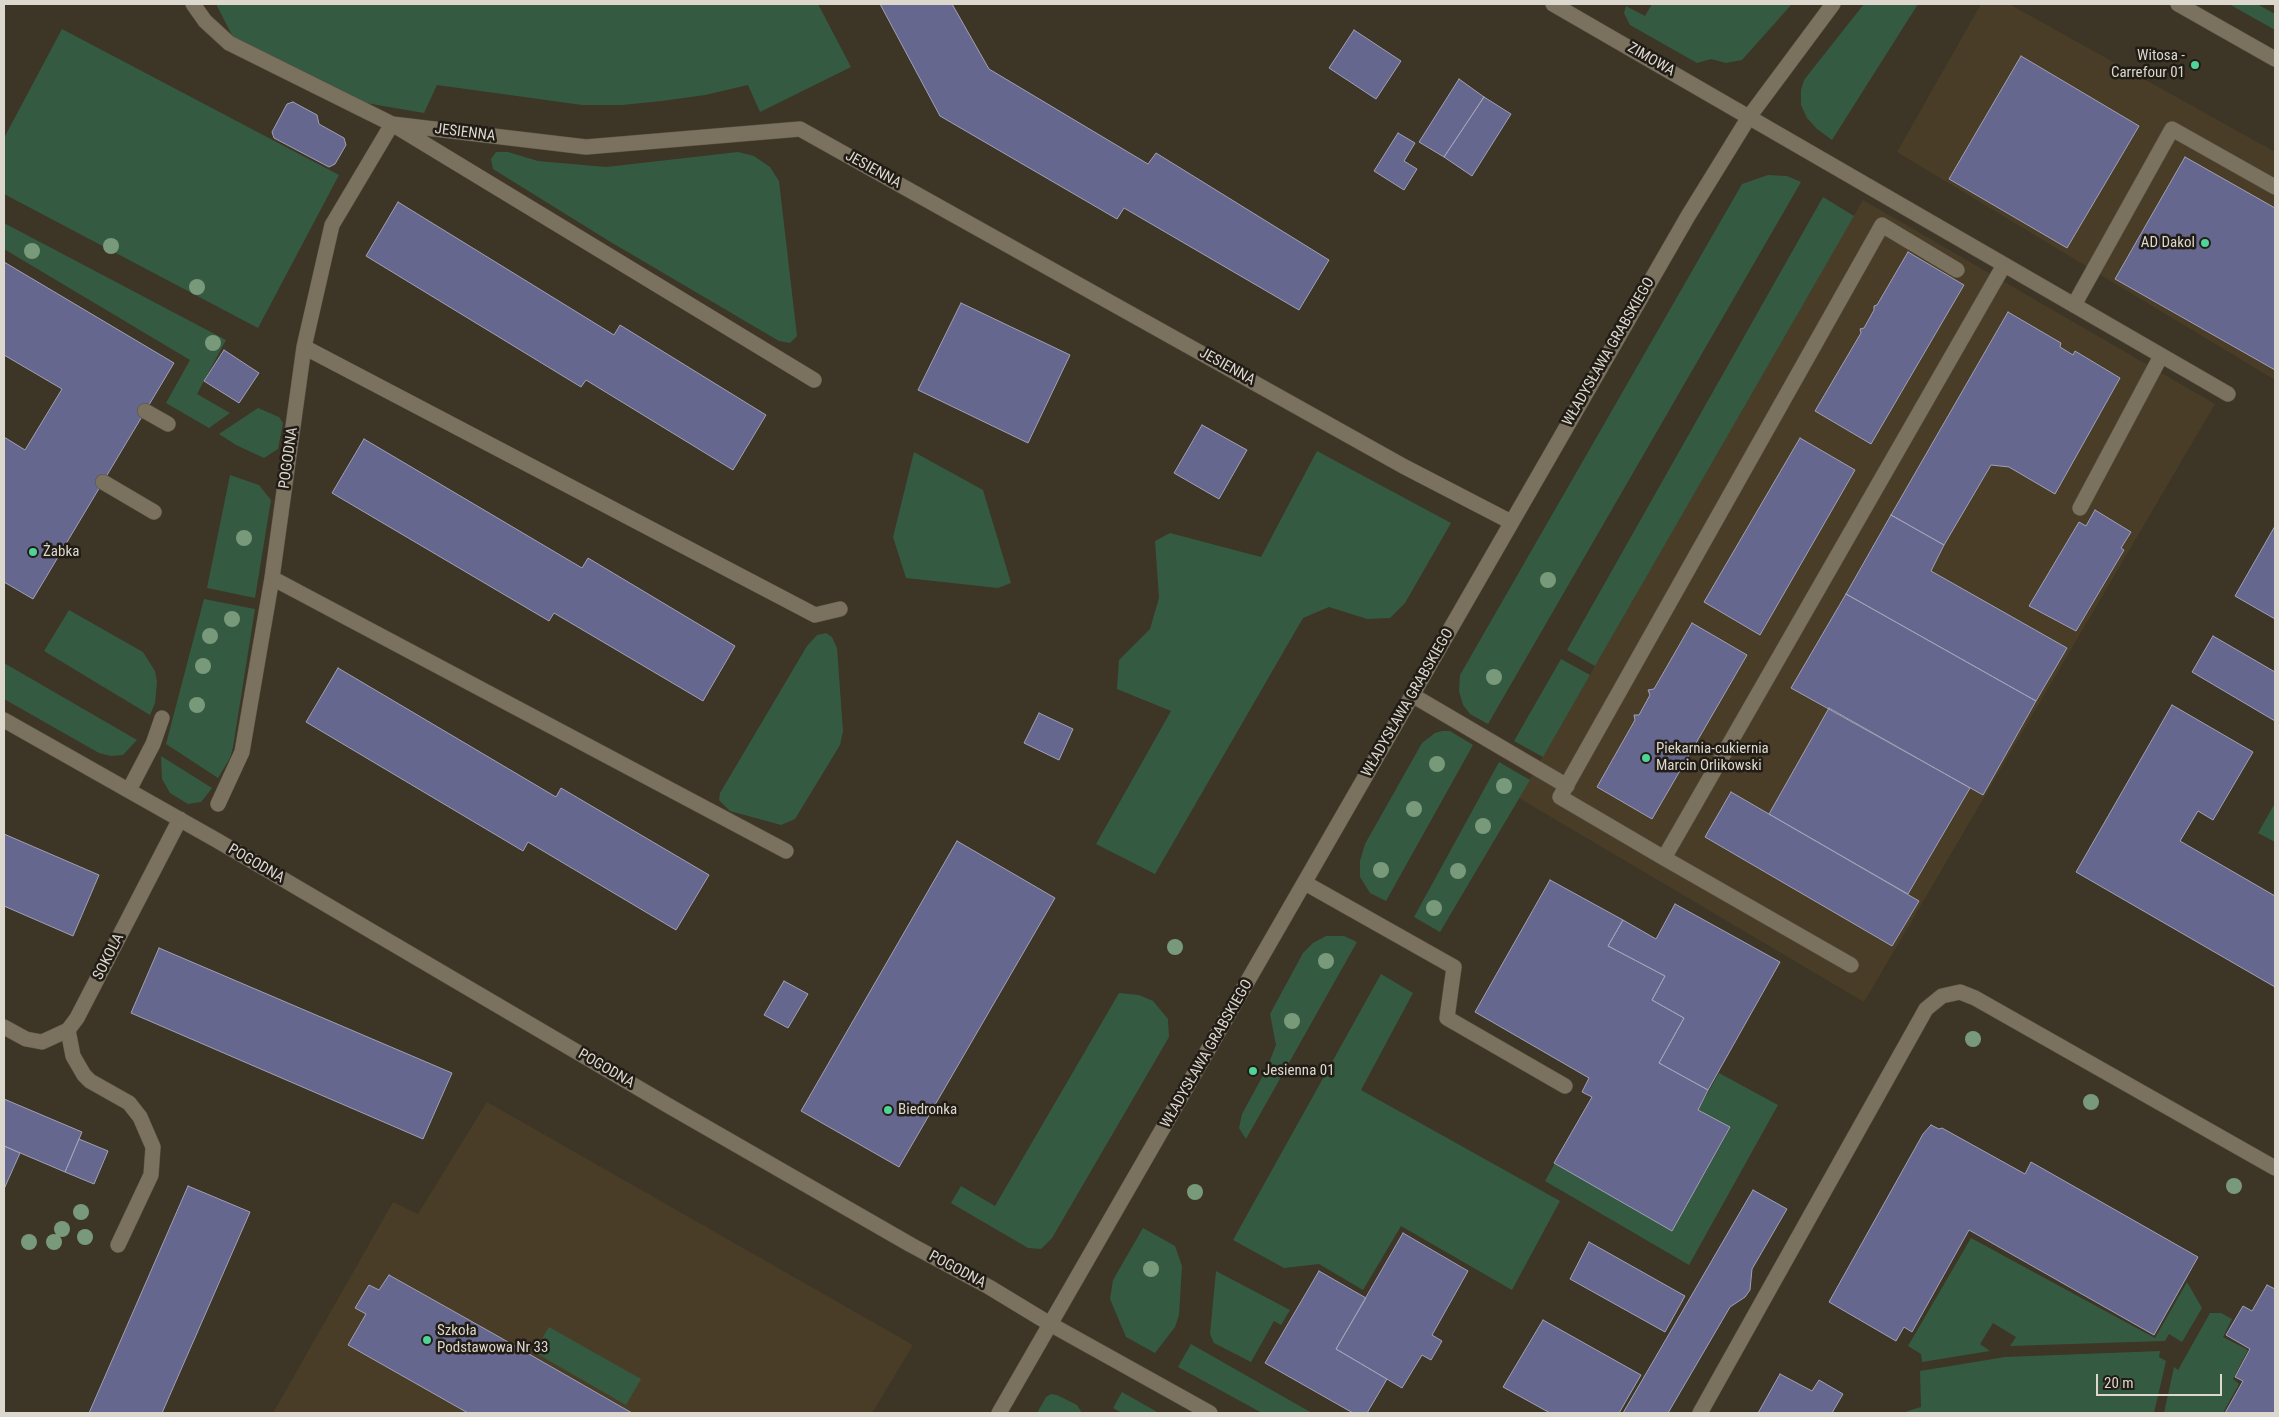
<!DOCTYPE html>
<meta charset="utf-8">
<style>
body{margin:0}
#map{position:relative;width:2279px;height:1417px;overflow:hidden;background:#3d3525;font-family:"Roboto Condensed",sans-serif}
canvas{display:block}
.frame{position:absolute;inset:0;border:5px solid #ddd8ce;pointer-events:none}
.scale{position:absolute;left:2096px;top:1374px;width:126px;height:22px;box-sizing:border-box;border:2px solid #ddd8ce;border-top:0;padding-left:6px;font-size:15px;line-height:18px;white-space:nowrap;color:#ddd8ce;-webkit-text-stroke:4px #211d16;paint-order:stroke}
</style>
<div id="map">
<canvas width="2279" height="1417"></canvas>
<div class="frame"></div>
<div class="scale">20 m</div>
</div>
<script>
const ctx = document.querySelector('canvas').getContext('2d');
ctx.lineJoin = 'round';
function fill(path, color) { ctx.fillStyle = color; ctx.fill(path, 'evenodd'); }
const toPath = rows => new Path2D(rows.map(r => 'M' + r).join(''));
function stroke(path, color, width, dash) { ctx.strokeStyle = color; ctx.lineWidth = width; ctx.lineCap = dash ? 'butt' : 'round'; ctx.setLineDash(dash || []); ctx.stroke(path); }
function label(font, color, halo, rows, align = 'center') {
  ctx.font = font + ' "Roboto Condensed",sans-serif'; ctx.lineWidth = 5; ctx.setLineDash([]); ctx.textBaseline = 'middle'; ctx.strokeStyle = halo; ctx.fillStyle = color; for (const [text, x, y, turn = 0] of rows) {
    ctx.save(); ctx.translate(x, y); ctx.rotate((+turn || 0) * Math.PI / 180); ctx.textAlign = isNaN(turn) ? turn : align; if (halo) ctx.strokeText(text, 0, 0); ctx.fillText(text, 0, 0); ctx.restore();
  }
}
fill(toPath([
 [1981,4,2009,4,2275,152,2275,380,1897,152],
 [1863,200,2215,404,1864,1002,1519,798],
 [487,1102,913,1345,872,1413,273,1413,393,1202,418,1214]
]), '#493d27');
fill(toPath([
 [216,4,818,4,851,67,760,112,748,85,705,95,662,101,622,105,582,105,437,85,424,113,366,103,234,39],
 [1652,4,1792,4,1742,60,1726,63,1711,59,1697,63,1630,25,1624,13,1626,6,1645,16],
 [1864,4,1918,4,1832,140,1817,129,1807,118,1801,105,1801,90,1804,80],
 [2229,4,2257,4,2275,14,2275,30],
 [62,29,339,175,258,328,4,194,4,138],
 [496,152,508,152,538,161,606,167,738,152,754,156,770,167,779,181,797,336,790,343,779,341,609,241,493,169,491,159],
 [1768,175,1787,176,1801,182,1488,724,1470,714,1463,705,1459,691,1460,675,1742,184],
 [1823,197,1854,216,1595,666,1567,650],
 [4,223,226,340,197,394,230,413,209,428,166,403,190,360,4,249],
 [258,408,279,417,283,423,278,449,264,458,236,445,219,434],
 [1317,451,1451,523,1405,603,1390,618,1367,619,1329,607,1303,618,1155,874,1096,844,1171,711,1117,689,1119,660,1150,629,1159,598,1155,541,1170,533,1261,557],
 [914,452,983,490,1011,583,998,588,906,578,893,537],
 [230,475,259,485,271,500,255,598,207,588],
 [204,599,255,609,233,747,230,758,218,778,166,744],
 [69,610,143,652,155,671,157,682,155,703,150,715,44,651],
 [826,633,832,637,837,648,843,731,840,745,795,819,781,825,730,811,719,800,720,793,807,646,817,635],
 [1561,659,1590,675,1543,757,1514,741],
 [4,663,137,740,123,755,111,756,99,753,4,699],
 [1442,731,1450,731,1473,745,1386,901,1370,893,1360,877,1360,861,1365,844,1422,743,1435,733],
 [161,756,212,788,205,797,201,802,188,804,170,793,162,779],
 [1499,762,1530,780,1440,932,1414,917],
 [2275,803,2275,842,2258,833],
 [1326,936,1344,936,1357,942,1246,1139,1239,1128,1242,1114,1267,1068,1276,1045,1270,1014,1303,953,1313,943],
 [1381,974,1413,993,1361,1090,1560,1201,1512,1290,1401,1226,1363,1290,1319,1264,1284,1268,1233,1240],
 [1119,993,1139,995,1153,1001,1168,1019,1169,1037,1052,1238,1041,1249,1028,1248,951,1203,961,1186,995,1206],
 [1719,1073,1778,1105,1689,1265,1545,1181,1555,1163,1672,1231,1730,1128,1698,1110],
 [1143,1228,1175,1246,1182,1266,1179,1315,1175,1327,1155,1353,1126,1337,1110,1299,1113,1280],
 [1971,1238,2155,1338,2187,1282,2202,1308,2182,1342,2169,1334,2165,1341,2010,1346,2016,1337,1993,1323,1980,1344,1990,1351,1922,1362,1921,1354,1908,1346],
 [1216,1271,1290,1310,1281,1325,1274,1321,1251,1362,1214,1343,1210,1334],
 [2210,1313,2221,1313,2232,1319,2223,1337,2248,1350,2233,1379,2239,1384,2223,1413,2164,1413,2174,1367,2178,1370],
 [549,1327,641,1379,626,1405,534,1352],
 [1191,1344,1312,1413,1262,1413,1178,1367],
 [2160,1351,2159,1357,2166,1361,2154,1413,1902,1413,1921,1407,1920,1371,2005,1357],
 [1122,1392,1159,1413,1122,1413,1113,1408],
 [1051,1394,1057,1395,1077,1405,1082,1413,1037,1413,1046,1397]
]), '#355a42');
const building = toPath([
 [880,4,952,4,989,69,1148,164,1156,153,1329,260,1299,310,1124,208,1117,219,940,116,880,4],
 [1354,30,1401,61,1376,99,1329,68,1354,30],
 [2021,56,2139,126,2067,248,1949,179,2021,56],
 [1459,79,1484,97,1444,157,1419,142,1459,79],
 [1484,97,1511,114,1472,176,1444,157,1484,97],
 [293,102,317,115,319,124,344,138,346,145,335,164,329,167,274,138,272,132,287,104,293,102],
 [1398,133,1415,143,1404,161,1417,169,1404,190,1374,171,1398,133],
 [2185,157,2275,208,2275,370,2115,279,2185,157],
 [398,202,614,335,620,325,766,415,733,470,586,380,581,387,366,256,398,202],
 [1908,252,1964,285,1871,444,1815,411,1861,333,1860,329,1864,328,1874,310,1874,306,1877,305,1908,252],
 [4,262,174,363,33,599,4,582,4,437,25,450,62,389,4,355,4,262],
 [961,303,1070,355,1028,443,918,390,961,303],
 [2008,312,2061,343,2060,347,2073,355,2075,351,2120,378,2055,494,2009,467,1991,465,1944,545,1891,515,2008,312],
 [224,350,259,373,239,403,204,381,224,350],
 [1202,425,1247,450,1219,499,1174,473,1202,425],
 [1800,438,1855,470,1760,635,1704,602,1800,438],
 [364,439,582,568,588,558,735,646,703,701,554,613,549,621,332,493,364,439],
 [2095,510,2131,532,2121,548,2124,550,2076,631,2029,606,2079,522,2086,526,2095,510],
 [1891,515,1944,545,1931,571,2067,648,2036,701,1846,594,1891,515],
 [2275,526,2275,619,2235,596,2275,526],
 [1846,594,2036,701,1983,795,1791,688,1846,594],
 [1692,623,1747,655,1652,819,1597,787,1635,720,1634,715,1639,715,1650,695,1648,690,1654,689,1692,623],
 [2213,636,2275,672,2275,721,2192,672,2213,636],
 [338,668,556,797,561,788,709,875,676,930,528,842,523,851,306,722,338,668],
 [2172,705,2253,752,2213,820,2198,811,2180,841,2275,896,2275,987,2076,872,2172,705],
 [1829,708,1970,788,1908,894,1769,814,1829,708],
 [1039,713,1073,729,1059,760,1024,743,1039,713],
 [1731,792,1919,901,1892,946,1705,837,1731,792],
 [4,834,99,875,73,936,4,906,4,834],
 [957,841,1055,898,899,1167,801,1111,957,841],
 [1550,880,1623,920,1608,946,1665,976,1652,1000,1684,1018,1659,1063,1708,1090,1698,1110,1730,1127,1672,1231,1554,1163,1592,1097,1582,1092,1589,1078,1475,1012,1550,880],
 [1675,904,1780,962,1708,1090,1659,1063,1684,1018,1652,1000,1665,976,1608,946,1623,920,1656,939,1675,904],
 [159,948,452,1073,423,1139,131,1013,159,948],
 [784,981,808,994,788,1028,764,1015,784,981],
 [4,1099,82,1132,65,1172,4,1146,4,1099],
 [1931,1125,1939,1129,1942,1128,2025,1174,2031,1162,2198,1257,2154,1335,1969,1230,1912,1332,1904,1327,1896,1341,1829,1302,1923,1134,1931,1125],
 [79,1139,108,1151,94,1184,65,1172,79,1139],
 [4,1146,20,1153,4,1189,4,1146],
 [188,1186,250,1212,162,1413,89,1413,188,1186],
 [1753,1190,1787,1209,1752,1269,1750,1290,1745,1297,1730,1307,1668,1413,1623,1413,1753,1190],
 [1403,1233,1468,1271,1432,1335,1442,1341,1431,1360,1422,1355,1402,1388,1336,1349,1403,1233],
 [1589,1242,1685,1296,1665,1332,1570,1279,1589,1242],
 [1319,1271,1366,1298,1336,1349,1387,1379,1367,1413,1353,1413,1265,1363,1319,1271],
 [389,1275,494,1334,632,1413,468,1413,348,1345,366,1314,355,1308,369,1285,379,1290,389,1275],
 [2267,1285,2275,1289,2275,1413,2225,1413,2243,1381,2235,1377,2250,1349,2226,1335,2243,1306,2252,1311,2267,1285],
 [1543,1320,1641,1375,1619,1413,1550,1413,1503,1387,1543,1320],
 [1780,1374,1812,1391,1819,1380,1843,1394,1832,1413,1758,1413,1780,1374]
]);
fill(building, '#66678e');
stroke(building, '#a0a1b6', 1);
const lane = toPath([
 [1957,270,1882,225,1560,797,1664,858,2004,265],
 [2074,305,2172,129,2275,187],
 [145,411,168,424],
 [103,482,154,512],
 [2080,508,2161,356],
 [1412,695,1567,786],
 [129,790,153,744,162,718],
 [1664,858,1851,965],
 [1305,883,1454,967,1447,1018,1565,1086],
 [68,1030,73,1056,84,1075,90,1081,129,1103,140,1117,153,1147,151,1175,118,1245],
 [1700,1413,1926,1009,1942,996,1960,992,1975,998,2275,1168]
]);
const street = toPath([
 [193,4,205,21,229,43,392,124,586,147,800,129,1403,466,1511,522],
 [1553,4,2228,394],
 [2178,4,2275,59],
 [304,347,815,615,840,609],
 [272,578,786,851],
 [4,720,218,841,669,1106,911,1245,989,1287,1050,1324,1210,1413],
 [218,804,242,752,272,578,304,347,332,225,392,124,814,380],
 [4,1027,26,1039,42,1042,68,1030,77,1018,180,819],
 [999,1413,1688,216,1749,117,1833,4]
]);
stroke(lane, '#585143', 16);
stroke(street, '#585143', 16);
stroke(lane, '#7a715f', 15);
stroke(street, '#7a715f', 15);
ctx.fillStyle = '#799a7a';
for (const [x, y] of [
 [111,246],
 [32,251],
 [197,287],
 [213,343],
 [244,538],
 [1548,580],
 [232,619],
 [210,636],
 [203,666],
 [1494,677],
 [197,705],
 [1437,764],
 [1504,786],
 [1414,809],
 [1483,826],
 [1381,870],
 [1458,871],
 [1434,908],
 [1175,947],
 [1326,961],
 [1292,1021],
 [1973,1039],
 [2091,1102],
 [2234,1186],
 [1195,1192],
 [81,1212],
 [62,1229],
 [85,1237],
 [29,1242],
 [54,1242],
 [1151,1269]
]) { ctx.beginPath(); ctx.arc(x, y, 8, 0, 2 * Math.PI); ctx.fill(); }
for (const [x, y, r, color] of [
 [2195,65,5,"#4fd399"],
 [2205,243,5,"#4fd399"],
 [33,552,5,"#4fd399"],
 [1646,758,5,"#4fd399"],
 [1253,1071,5,"#4fd399"],
 [888,1110,5,"#4fd399"],
 [427,1340,5,"#4fd399"]
]) { const dot = new Path2D(); dot.arc(x, y, r, 0, 2 * Math.PI); ctx.fillStyle = color; ctx.fill(dot); stroke(dot, '#211d16', 2); }
label('15px', '#ddd8ce', '#211d16', [
 ["Witosa -",2185,56,"right"],
 ["Carrefour 01",2185,73,"right"],
 ["AD Dakol",2195,243,"right"],
 ["Żabka",43,552],
 ["Piekarnia-cukiernia",1656,749],
 ["Marcin Orlikowski",1656,766],
 ["Jesienna 01",1263,1071],
 ["Biedronka",898,1110],
 ["Szkoła",437,1331],
 ["Podstawowa Nr 33",437,1348]
], 'left');
label('15px', '#ddd8ce', '#211d16', [
 ["ZIMOWA",1651,60,30],
 ["JESIENNA",465,133,7],
 ["JESIENNA",873,170,29],
 ["WŁADYSŁAWA GRABSKIEGO",1609,352,-60],
 ["JESIENNA",1227,367,29],
 ["POGODNA",289,458,-82],
 ["WŁADYSŁAWA GRABSKIEGO",1408,703,-60],
 ["POGODNA",256,864,30],
 ["SOKOLA",109,957,-63],
 ["WŁADYSŁAWA GRABSKIEGO",1207,1054,-60],
 ["POGODNA",606,1069,30],
 ["POGODNA",957,1270,28]
]);
</script>
